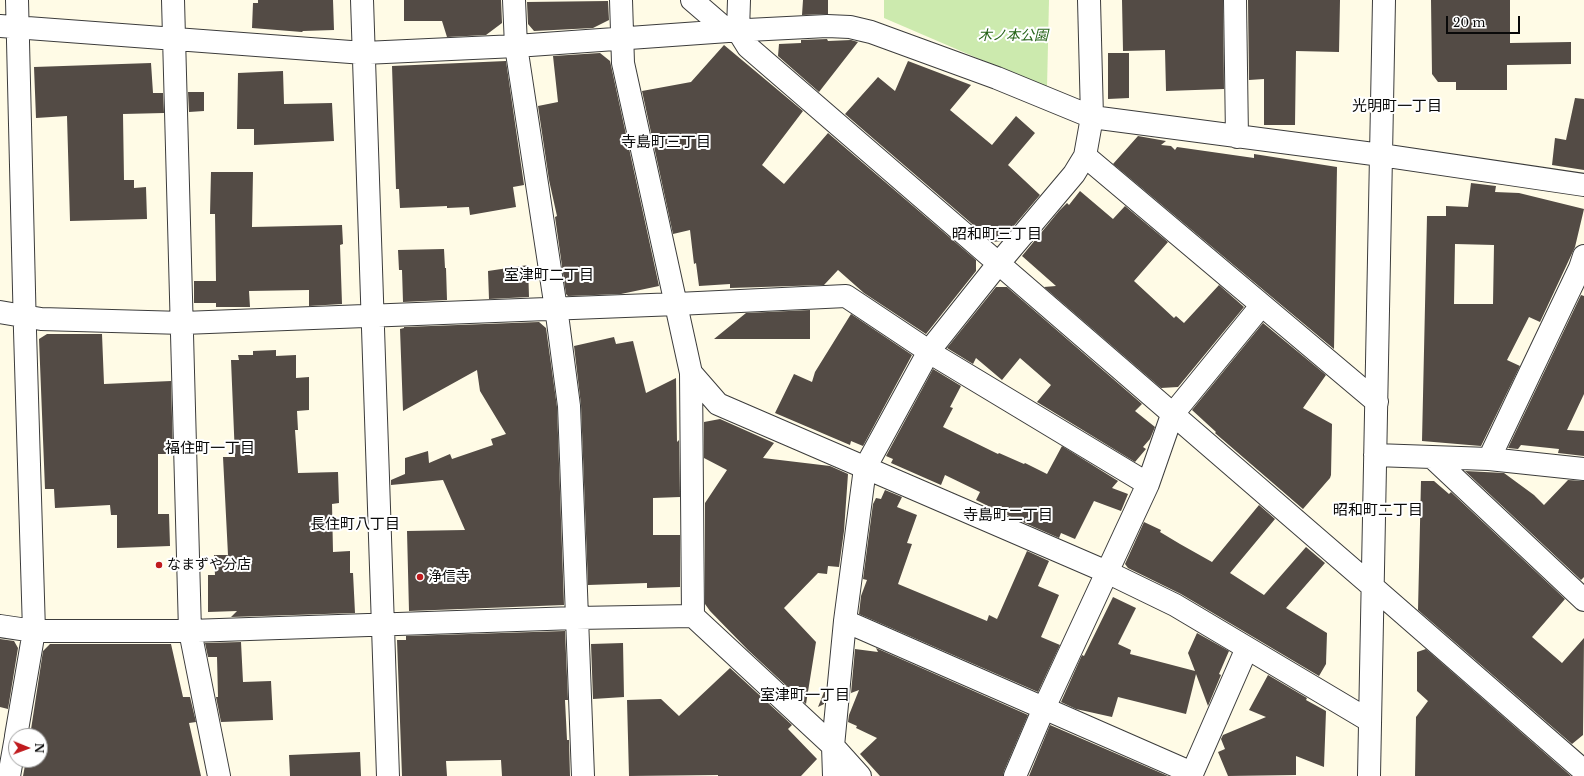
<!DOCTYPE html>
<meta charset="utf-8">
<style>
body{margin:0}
#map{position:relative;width:1584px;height:776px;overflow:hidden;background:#fffbe6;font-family:"Libre Baskerville",serif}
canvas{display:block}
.north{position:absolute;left:8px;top:728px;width:40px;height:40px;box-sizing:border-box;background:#fff;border:1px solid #9d9d9d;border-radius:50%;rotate:91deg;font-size:11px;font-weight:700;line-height:16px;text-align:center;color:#090909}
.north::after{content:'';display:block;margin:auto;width:14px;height:18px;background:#c01b1e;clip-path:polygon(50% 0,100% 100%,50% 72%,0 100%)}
.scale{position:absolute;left:1446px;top:16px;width:74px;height:18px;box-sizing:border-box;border:2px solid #090909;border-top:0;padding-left:5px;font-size:12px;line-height:14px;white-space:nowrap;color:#090909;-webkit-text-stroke:3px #fff;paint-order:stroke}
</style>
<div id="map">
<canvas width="1584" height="776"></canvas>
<div class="north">N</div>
<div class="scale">20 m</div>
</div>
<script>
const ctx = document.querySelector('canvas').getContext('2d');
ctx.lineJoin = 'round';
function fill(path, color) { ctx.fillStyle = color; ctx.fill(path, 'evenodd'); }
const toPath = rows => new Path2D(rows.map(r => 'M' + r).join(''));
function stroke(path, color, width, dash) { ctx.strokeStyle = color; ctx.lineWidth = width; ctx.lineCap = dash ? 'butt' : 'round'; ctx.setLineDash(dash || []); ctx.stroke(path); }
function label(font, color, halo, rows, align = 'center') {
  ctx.font = font + ' "Libre Baskerville","Noto Sans JP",serif'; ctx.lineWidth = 4; ctx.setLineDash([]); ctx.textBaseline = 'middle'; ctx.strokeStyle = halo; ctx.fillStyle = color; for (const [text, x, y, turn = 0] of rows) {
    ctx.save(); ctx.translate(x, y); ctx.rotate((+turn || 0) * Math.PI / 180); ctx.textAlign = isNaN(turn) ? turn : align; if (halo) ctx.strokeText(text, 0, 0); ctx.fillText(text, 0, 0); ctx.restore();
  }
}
fill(toPath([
 [884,0,1049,0,1047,88,884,18]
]), '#cceaae');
fill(toPath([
 [258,0,333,0,334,30,303,31,302,32,252,28,253,3,258,3],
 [404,0,501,0,502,23,486,35,447,37,442,21,404,21],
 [803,0,828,0,828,14,802,15],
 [1122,0,1223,0,1224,89,1166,91,1165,50,1123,51],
 [1248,0,1340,0,1339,52,1296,51,1295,125,1264,125,1264,79,1249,80],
 [1431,0,1510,0,1510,43,1571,42,1571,64,1507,65,1507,90,1456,90,1456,82,1438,82,1432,74],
 [608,1,609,20,593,28,534,31,528,24,527,2],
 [827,39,828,41,851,40,858,42,819,92,778,56,779,44,801,43,801,40],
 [724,45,803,111,762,165,784,184,828,133,976,260,976,271,926,334,864,293,838,270,824,285,730,288,730,284,699,286,696,263,694,264,690,230,673,234,642,91,691,82],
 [600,53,610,61,659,286,621,294,568,296,566,294,555,217,557,216,549,180,538,106,558,102,553,56],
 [1108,53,1129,53,1129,98,1108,99],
 [506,61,524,185,513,187,516,207,470,215,469,207,447,208,447,206,400,208,399,189,396,189,392,66],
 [908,61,971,85,950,110,992,145,1016,116,1035,133,1008,165,1040,195,1001,241,993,242,845,114,878,77,895,91],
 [151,63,153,93,163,93,164,113,123,114,124,180,134,180,134,188,146,187,147,219,70,221,67,116,36,118,34,67],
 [283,71,284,104,332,103,334,141,254,145,254,129,237,129,238,73],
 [188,92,204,92,204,111,189,112],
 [1575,98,1584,99,1584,170,1552,165,1555,138,1566,140],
 [1138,136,1166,141,1161,145,1171,146,1175,150,1177,147,1254,158,1254,154,1337,167,1334,349,1113,164],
 [211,172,253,172,252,227,342,225,343,244,340,245,342,304,309,306,309,290,249,291,250,307,216,307,216,303,194,303,194,281,216,281,215,214,210,214],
 [1471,183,1496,186,1495,192,1519,193,1584,209,1575,247,1540,322,1529,317,1507,360,1520,366,1481,446,1422,441,1427,216,1446,216,1446,206,1468,207],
 [1455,244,1494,245,1493,304,1454,304],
 [1080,191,1113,219,1125,206,1168,242,1134,281,1174,318,1176,316,1184,323,1219,285,1244,307,1178,387,1161,388,1044,287,1056,286,1022,256,1059,211,1067,203,1069,205],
 [444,249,445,268,446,268,447,300,403,302,402,270,399,270,398,250],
 [528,265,529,297,489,299,488,271],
 [996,287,1007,287,1142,404,1135,411,1155,427,1150,439,1143,447,1146,449,1135,462,1037,402,1051,385,1020,358,1002,380,976,358,973,364,947,348],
 [1581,295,1584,296,1584,394,1567,430,1584,431,1584,456,1558,453,1559,449,1521,445,1518,449,1508,448],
 [810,310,810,339,714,339,746,313],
 [851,314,912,355,863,446,851,441,850,445,775,413,794,374,812,382,815,372],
 [539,322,546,328,557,407,564,605,409,611,407,531,465,530,443,480,391,485,391,480,405,474,405,458,428,451,429,463,450,454,452,459,493,445,491,439,506,434,480,391,477,370,403,411,400,329,404,328,404,327],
 [1263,323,1326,375,1303,408,1332,424,1331,475,1330,478,1303,509,1215,433,1216,432,1192,410],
 [47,334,102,334,104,384,171,381,173,454,158,454,158,514,169,514,170,546,117,548,117,515,111,515,110,505,55,508,54,489,45,489,39,339],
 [614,337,616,344,633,341,646,393,676,378,677,442,679,440,680,497,653,498,653,535,680,535,680,587,647,588,647,583,588,585,581,405,574,346],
 [276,350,276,356,296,355,296,378,309,377,309,410,297,411,298,430,295,430,298,473,338,472,339,503,332,504,333,552,350,551,350,573,353,573,355,613,231,617,237,611,208,612,208,575,215,575,214,555,228,555,223,457,235,457,231,360,239,360,238,355,253,355,253,351],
 [933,369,961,386,950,407,953,408,943,427,998,454,999,453,1024,464,1025,463,1047,474,1062,446,1118,481,1112,488,1128,494,1121,511,1094,501,1075,539,1061,533,1059,538,1000,512,976,500,980,492,945,475,941,485,891,463,893,459,886,456],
 [720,419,774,443,763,458,830,466,848,474,844,531,839,567,828,566,827,574,818,573,784,608,816,642,806,704,748,650,710,611,705,604,705,503,727,470,704,458,704,422],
 [1465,471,1504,473,1534,495,1544,505,1568,480,1584,481,1584,577,1581,580],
 [1421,481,1434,481,1449,494,1451,492,1565,599,1532,637,1562,663,1584,638,1583,735,1572,744,1418,610],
 [885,490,902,497,897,507,917,515,907,543,912,544,898,584,987,621,989,615,997,619,1027,551,1049,561,1038,586,1059,595,1041,637,1060,645,1038,692,859,614,861,596,867,580,863,579,873,504,876,498,881,499],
 [1259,505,1275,519,1230,573,1264,595,1306,547,1325,563,1286,608,1327,633,1326,664,1319,676,1181,594,1128,568,1125,564,1144,522,1161,530,1160,532,1180,544,1212,562],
 [1113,597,1136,608,1118,644,1131,650,1130,654,1195,671,1188,653,1197,633,1229,651,1219,674,1221,675,1208,706,1196,674,1186,714,1118,697,1112,717,1076,709,1061,702,1082,655,1084,656],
 [565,631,568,700,565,700,567,740,569,740,570,776,502,776,501,760,446,761,447,776,402,776,397,640,406,640,406,636],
 [0,639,14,641,18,648,8,709,0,707],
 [241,642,243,682,271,681,273,720,221,722,216,697,218,697,217,657,208,657,205,643],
 [623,643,624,697,593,699,591,644],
 [50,644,171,644,183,697,190,697,196,722,189,723,201,776,23,776,26,760,40,760,40,736,30,736,43,651],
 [876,648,1028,715,1004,771,1003,776,880,776,860,754,877,738,856,728,857,726,848,722,849,715,859,690,851,693,855,649,878,652],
 [1426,649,1571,776,1415,776,1416,717,1428,701,1417,691,1417,652],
 [730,668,792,725,788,729,817,759,801,776,718,776,718,775,629,776,627,700,661,699,679,716],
 [1268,675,1307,698,1306,700,1326,711,1324,767,1296,756,1296,775,1228,776,1218,752,1225,749,1221,739,1223,735,1266,717,1249,710],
 [826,687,824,704,818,707],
 [1050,725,1168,776,1029,776],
 [360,752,361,776,290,776,289,755]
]), '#534b45');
const minor = toPath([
 [173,0,190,631,219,776],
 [362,0,388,776],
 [514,0,516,46,558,322,569,406,583,776],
 [621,0,623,63,691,373,693,616],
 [692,0,728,31],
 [739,0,738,31,748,47,1373,587,1584,771],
 [1235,0,1237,137],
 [0,26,364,53,516,46,728,31,827,26,850,27,871,32,997,78,1092,117,1381,155,1584,185],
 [1085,156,1377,402],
 [0,312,41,319,183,323,677,304,846,296,939,358,1148,484],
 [691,373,718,404,1107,572,1175,605,1370,721],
 [1375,455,1489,459,1584,469],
 [1433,458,1584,600],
 [1489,459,1580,268,1584,256],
 [845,621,1192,773],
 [0,626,34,631,190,631,576,618,693,616,833,746,860,776],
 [16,736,34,631,25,331,17,0],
 [9,776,16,737],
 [834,776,833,746,845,621,865,468,929,351,999,263,1074,174,1085,156,1092,117,1089,0],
 [1015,776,1044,708,1148,484,1172,415,1261,306],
 [1191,776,1247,648],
 [1369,776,1384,0]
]);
stroke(minor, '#3c3c3c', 24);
stroke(minor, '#fff', 22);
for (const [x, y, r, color] of [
 [159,565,4,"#c01b1e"],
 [420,577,4,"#c01b1e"]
]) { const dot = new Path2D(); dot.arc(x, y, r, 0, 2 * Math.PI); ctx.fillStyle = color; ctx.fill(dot); stroke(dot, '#fff', 1.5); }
label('italic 14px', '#256318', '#fff', [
 ["木ノ本公園",1013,36]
]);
label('14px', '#090909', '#fff', [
 ["なまずや分店",167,565],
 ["浄信寺",428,577]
], 'left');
label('15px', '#090909', '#fff', [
 ["光明町一丁目",1397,107],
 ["寺島町三丁目",666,143],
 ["昭和町三丁目",997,235],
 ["室津町二丁目",549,276],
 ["福住町一丁目",210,449],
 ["昭和町二丁目",1378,511],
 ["寺島町二丁目",1008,516],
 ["長住町八丁目",355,525],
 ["室津町一丁目",805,696]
]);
</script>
